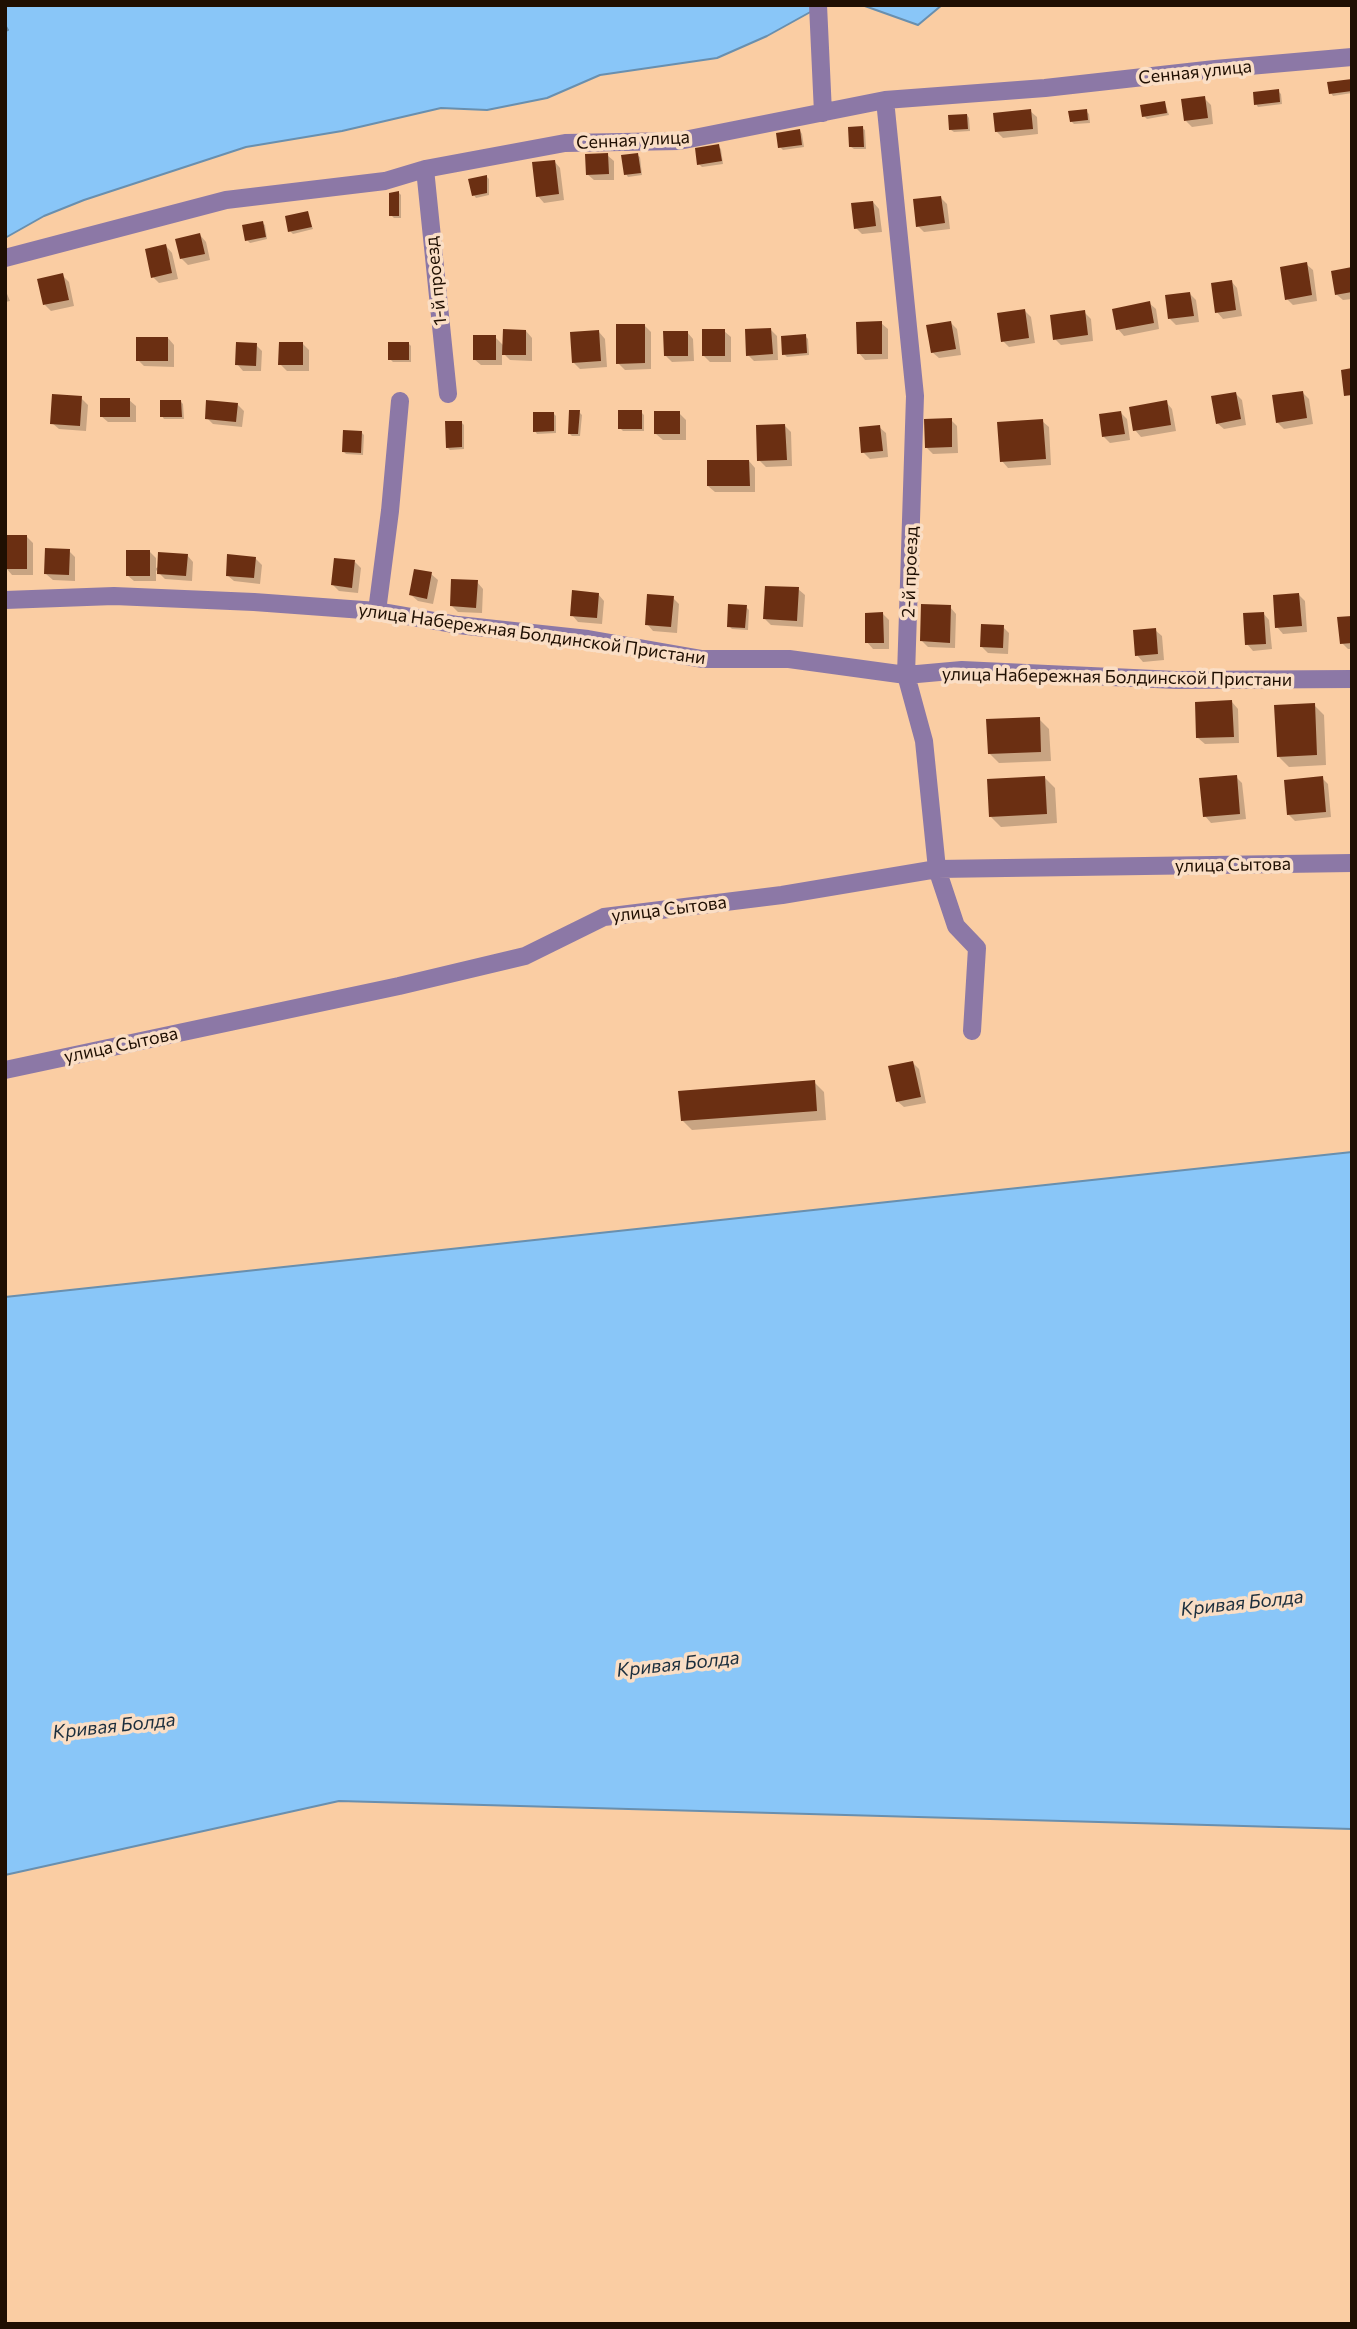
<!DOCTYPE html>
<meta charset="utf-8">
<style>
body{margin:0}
#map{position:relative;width:1357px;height:2329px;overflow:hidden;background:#facda3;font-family:Commissioner,sans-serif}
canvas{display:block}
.frame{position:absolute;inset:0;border:7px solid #1f0f02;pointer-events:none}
</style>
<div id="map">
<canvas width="1357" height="2329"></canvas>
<div class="frame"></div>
</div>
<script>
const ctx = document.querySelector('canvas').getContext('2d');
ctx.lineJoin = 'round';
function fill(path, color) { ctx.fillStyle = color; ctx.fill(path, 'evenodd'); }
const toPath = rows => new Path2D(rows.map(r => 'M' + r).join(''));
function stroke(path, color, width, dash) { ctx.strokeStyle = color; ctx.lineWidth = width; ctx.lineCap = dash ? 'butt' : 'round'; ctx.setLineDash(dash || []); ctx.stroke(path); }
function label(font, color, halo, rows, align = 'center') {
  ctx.font = font + ' Commissioner,sans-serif'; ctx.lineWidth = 7; ctx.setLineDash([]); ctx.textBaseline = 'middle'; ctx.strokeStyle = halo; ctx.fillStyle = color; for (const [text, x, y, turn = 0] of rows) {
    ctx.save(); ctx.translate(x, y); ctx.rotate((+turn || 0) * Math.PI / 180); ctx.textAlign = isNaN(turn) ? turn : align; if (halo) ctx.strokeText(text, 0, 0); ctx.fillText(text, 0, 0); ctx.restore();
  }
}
const water = toPath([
 [5,5,823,5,767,36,717,58,600,75,547,98,487,110,441,108,342,131,246,147,84,200,44,216,5,238,5,31,8,30,5,25,5,5],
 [862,5,942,5,918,25,862,5],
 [1352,1152,1352,1829,339,1801,5,1875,5,1297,1352,1152]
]);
fill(water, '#89c6f8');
stroke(water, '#698fae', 2);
fill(toPath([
 [1352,81,1352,93,1333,96,1331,93],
 [1278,91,1281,94,1282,104,1258,107,1256,104],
 [1204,98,1211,105,1213,124,1192,127,1186,121],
 [1165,103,1169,115,1147,119,1144,116],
 [1030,111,1037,117,1038,134,1003,138,996,131],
 [1086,111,1089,114,1090,123,1074,124,1071,121],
 [967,115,969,118,970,131,954,132,951,130],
 [862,128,865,130,866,149,854,149,851,147],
 [800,131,802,134,804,147,783,150,780,147],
 [718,146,721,149,723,164,702,167,699,164],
 [607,155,614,161,614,180,594,180,587,174],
 [637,155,640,157,642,175,628,177,626,174],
 [554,161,560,168,564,200,544,203,538,196],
 [487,177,489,179,489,195,476,198,474,195],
 [399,193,401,195,401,218,394,218,391,215],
 [941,198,947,204,950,229,924,232,918,226],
 [873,202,879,209,882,232,862,234,856,228],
 [307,213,313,229,293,234,290,231],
 [262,223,265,225,267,239,250,243,247,240],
 [200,235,206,242,210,260,188,265,181,258],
 [166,246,172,253,178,279,159,283,153,277],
 [1306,264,1313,270,1317,301,1293,305,1287,299],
 [1352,269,1352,299,1343,300,1336,294],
 [62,275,69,282,74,306,51,311,45,305],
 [1231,281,1237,288,1242,316,1223,319,1217,312],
 [5,289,10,301,5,302],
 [1190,294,1196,300,1199,322,1176,325,1170,319],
 [1149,303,1156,309,1159,329,1124,336,1118,329],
 [1025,311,1031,317,1035,343,1009,347,1003,341],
 [1084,312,1091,319,1093,341,1061,345,1055,339],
 [881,323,888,329,888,359,865,360,859,353],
 [951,323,957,329,961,355,939,358,932,352],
 [644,325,651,332,651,369,625,370,618,363],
 [770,329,777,336,778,360,754,361,748,355],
 [526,331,532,338,532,361,510,360,502,352,502,365,481,365,474,359,495,337,504,346],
 [724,331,731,337,731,362,710,362,704,356],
 [599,332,605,339,607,367,580,369,573,362],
 [687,332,693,339,694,361,672,362,666,356],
 [805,336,808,339,809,355,787,357,784,354],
 [168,338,174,345,174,367,144,366,138,360],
 [303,344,309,350,309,371,287,371,280,364],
 [409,344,411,346,411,362,393,362,390,359],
 [256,345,262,351,261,371,243,371,237,364],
 [1303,393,1309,399,1313,424,1284,429,1277,422],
 [1236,394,1242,400,1246,425,1224,429,1217,423],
 [81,398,88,405,86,431,59,429,52,423],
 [129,400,136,406,136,422,108,422,101,416],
 [181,402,183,404,184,419,164,419,162,416],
 [1166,402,1172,409,1176,431,1141,437,1135,430],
 [237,404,244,411,242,427,213,424,207,418],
 [579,412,582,415,580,436,572,436,569,433],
 [641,412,644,415,644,431,623,431,620,428],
 [679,413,686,420,686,440,663,440,656,434],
 [1121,413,1127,419,1130,440,1110,443,1104,437],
 [554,414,556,416,556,433,537,434,535,431],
 [951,420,957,426,958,453,933,454,927,448],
 [1042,421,1049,427,1051,465,1008,468,1002,461],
 [461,422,464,425,464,449,450,450,447,447],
 [785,426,791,432,792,466,766,467,759,460],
 [879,427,886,433,888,457,870,459,863,452],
 [361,432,364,435,363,455,346,454,344,452],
 [749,461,755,468,755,492,715,492,708,486],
 [27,537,33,543,33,575,12,575,6,568],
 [69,551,75,557,75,581,53,580,46,574],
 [150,552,156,558,156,568,187,555,193,562,192,581,165,579,156,570,156,581,134,581,127,575],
 [255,558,262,565,260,584,234,581,227,575],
 [355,562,361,568,358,593,339,591,333,585],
 [431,574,438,580,433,604,418,601,411,595],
 [477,582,483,589,482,613,458,612,451,605],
 [798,589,805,595,803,627,771,625,765,619],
 [598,594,604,601,602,624,578,622,572,615],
 [1299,595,1305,601,1307,632,1283,634,1277,627],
 [673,598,679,604,677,633,653,631,647,624],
 [746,607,749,610,748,630,732,629,729,626],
 [950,607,956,614,955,648,928,647,922,641],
 [1263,613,1269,620,1272,649,1253,651,1247,644],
 [883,614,889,620,889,649,873,649,867,642],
 [1352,618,1352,649,1348,649,1342,643],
 [1003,627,1009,633,1008,654,988,653,982,647],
 [1155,630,1162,636,1164,660,1143,662,1137,655],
 [1232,702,1238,709,1239,743,1205,744,1198,738],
 [1314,705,1324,715,1326,765,1289,767,1279,757],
 [1039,719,1049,729,1051,761,999,763,989,753],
 [1236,777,1242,783,1246,819,1211,823,1205,816],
 [1045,778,1055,788,1057,823,1001,827,991,817],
 [1322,778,1328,784,1331,817,1295,821,1288,814],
 [913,1063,919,1069,926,1103,904,1107,897,1101],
 [814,1082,824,1092,826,1120,692,1130,682,1120]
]), '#0003');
fill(toPath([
 [1352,79,1352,91,1329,94,1327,82],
 [1279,89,1280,102,1254,105,1253,92],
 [1205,96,1208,118,1184,121,1181,99],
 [1165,101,1167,113,1142,117,1140,105],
 [1031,109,1033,129,995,132,993,113],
 [1087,109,1088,120,1070,122,1068,111],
 [967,114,968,129,949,130,948,115],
 [863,126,864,147,849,147,848,127],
 [800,129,802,145,778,148,776,133],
 [719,144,722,161,697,165,695,148],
 [608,153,609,174,586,175,585,154],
 [638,153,641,173,624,175,621,155],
 [555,160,559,194,536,197,532,162],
 [487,175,487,193,472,196,468,179],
 [399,191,399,216,389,216,389,193],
 [941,196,945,223,916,227,913,199],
 [873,201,876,226,854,229,851,203],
 [308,211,312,227,288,232,285,216],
 [263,221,266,237,245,241,242,225],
 [200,233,205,254,180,259,175,239],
 [166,244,172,273,151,278,145,249],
 [1307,262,1312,295,1285,300,1280,267],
 [1352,267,1352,292,1335,295,1331,271],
 [63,273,69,300,43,305,37,279],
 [1232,280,1236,310,1215,313,1211,283],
 [1190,292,1194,316,1168,319,1165,295],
 [1150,301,1154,323,1116,330,1112,309],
 [1025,309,1029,338,1001,342,997,313],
 [1085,310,1088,335,1053,340,1050,315],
 [882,321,882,354,857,354,856,322],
 [951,321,956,349,931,353,926,325],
 [616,324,645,324,645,363,616,364],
 [771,328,773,354,746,356,745,329],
 [503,329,526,330,526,355,502,355],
 [702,329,725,329,725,356,702,356],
 [599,330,601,361,572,363,570,332],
 [663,331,688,331,688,356,664,356],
 [806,334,807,353,782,355,781,336],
 [473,335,496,335,496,360,473,360],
 [136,337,168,337,168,361,136,361],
 [236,342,257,343,256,366,235,365],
 [279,342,303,342,303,365,278,365],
 [388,342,409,342,409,360,388,360],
 [1352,368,1352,395,1344,396,1341,370],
 [1303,391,1307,418,1276,423,1272,395],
 [1236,392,1241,419,1216,424,1211,396],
 [52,394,82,396,80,426,50,424],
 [100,398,130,398,130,417,100,417],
 [160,400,181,400,182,417,160,417],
 [206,400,238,403,236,422,205,419],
 [1167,400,1171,425,1133,431,1129,407],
 [569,410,580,410,578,434,568,434],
 [618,410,642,410,642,429,618,429],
 [654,411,680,411,680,434,654,434],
 [1121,411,1125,434,1102,437,1099,414],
 [533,412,554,412,554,431,533,432],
 [952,418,952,447,925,448,924,419],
 [1043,419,1046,459,1000,462,997,422],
 [445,421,462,421,462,447,446,448],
 [785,424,787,460,757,461,756,425],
 [880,425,883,451,861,453,859,427],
 [343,430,362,431,361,453,342,452],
 [707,460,749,460,750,486,707,486],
 [5,535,27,535,27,569,5,569],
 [45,548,70,549,69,575,44,574],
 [126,550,150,550,150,576,126,576],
 [158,552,188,554,186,576,157,574],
 [227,554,256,557,254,578,226,576],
 [334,558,355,560,352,588,331,585],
 [414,569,432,572,427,599,409,595],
 [451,579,478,580,476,608,450,606],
 [765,586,799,587,797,621,763,619],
 [572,590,599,593,597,618,570,616],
 [1299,593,1302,626,1275,628,1273,595],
 [647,594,674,596,671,627,645,625],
 [728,604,747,605,745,628,727,627],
 [921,604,951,605,950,643,920,641],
 [883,612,884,643,865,643,865,613],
 [1264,612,1266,644,1245,645,1243,613],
 [1352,616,1352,643,1340,644,1337,617],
 [981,624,1004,625,1003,648,980,647],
 [1156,628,1158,654,1135,656,1133,630],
 [1232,700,1234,737,1196,738,1195,702],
 [1315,703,1317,755,1277,757,1274,705],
 [1040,717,1041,752,988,754,986,719],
 [1237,775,1240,814,1203,817,1199,778],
 [1045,776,1047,814,989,817,987,779],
 [1323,776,1326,812,1287,815,1284,780],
 [913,1061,921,1097,896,1102,888,1066],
 [815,1080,817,1111,681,1121,678,1091]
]), '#6b2f12');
stroke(toPath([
 [818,5,823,113],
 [885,100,915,396,906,675,924,741,937,869,956,926,977,948,972,1031],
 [425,169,448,394],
 [5,258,226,200,385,181,425,169,565,143,679,141,885,100,1045,88,1215,69,1352,57],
 [5,600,114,596,254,602,377,611,458,625,588,639,702,659,789,659,906,675,962,670,1176,680,1352,679],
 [377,611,390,511,400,401],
 [5,1070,399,986,525,956,604,917,782,895,937,869,1352,863]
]), '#8c78a6', 18);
label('18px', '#1f0f02', '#fadec5', [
 ["Сенная улица",1195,72,-6],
 ["Сенная улица",633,140,-3],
 ["1-й проезд",436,281,-96],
 ["2-й проезд",910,572,-88],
 ["улица Набережная Болдинской Пристани",532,634,8],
 ["улица Набережная Болдинской Пристани",1117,677,1],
 ["улица Сытова",1233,865,-1],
 ["улица Сытова",669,909,-7],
 ["улица Сытова",121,1045,-12]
]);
label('italic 19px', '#1b2e3d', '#fadec5', [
 ["Кривая Болда",1242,1603,-6],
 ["Кривая Болда",678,1664,-6],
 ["Кривая Болда",114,1726,-6]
]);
</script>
